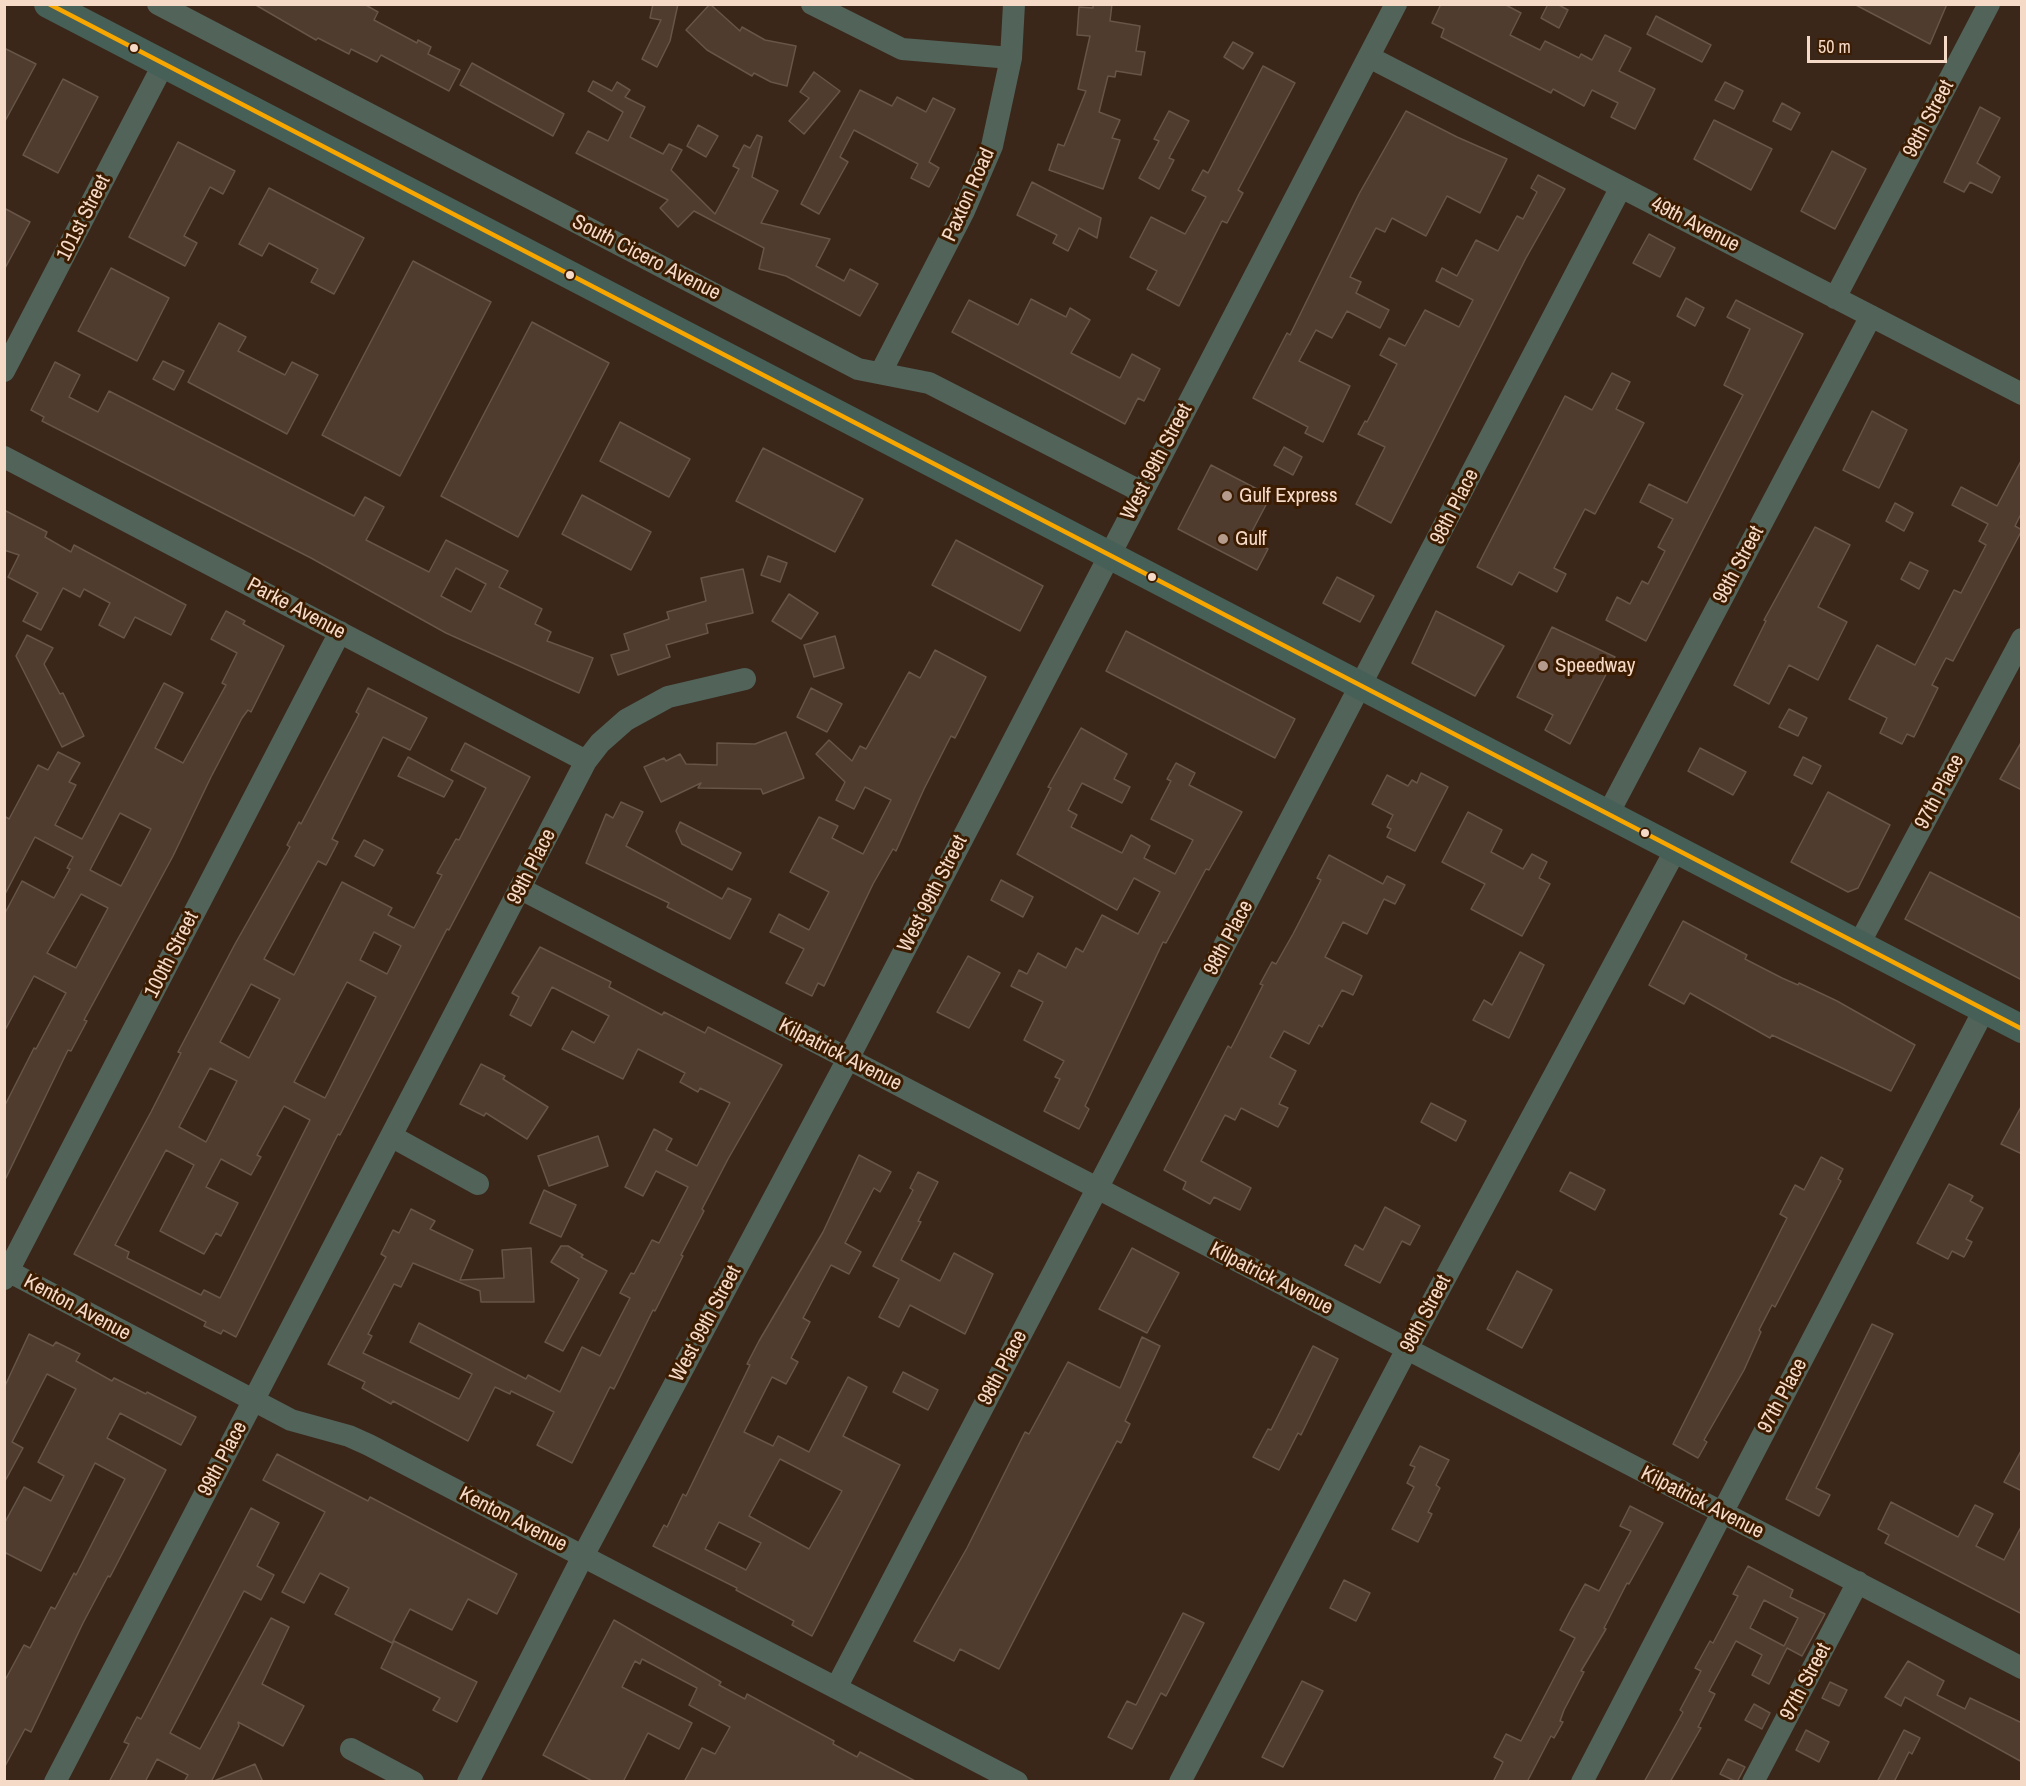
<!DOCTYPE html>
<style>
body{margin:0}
#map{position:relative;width:2026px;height:1786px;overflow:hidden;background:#3a2719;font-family:"Archivo Narrow",sans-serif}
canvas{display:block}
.frame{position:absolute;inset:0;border:6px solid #f6dac8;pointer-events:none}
.scale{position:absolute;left:1807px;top:36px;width:140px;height:27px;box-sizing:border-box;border:3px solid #f6dac8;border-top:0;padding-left:8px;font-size:18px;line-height:21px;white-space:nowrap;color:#f6dac8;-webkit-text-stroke:4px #3c1c01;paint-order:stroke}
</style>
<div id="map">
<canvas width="2026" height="1786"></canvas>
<div class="frame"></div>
<div class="scale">50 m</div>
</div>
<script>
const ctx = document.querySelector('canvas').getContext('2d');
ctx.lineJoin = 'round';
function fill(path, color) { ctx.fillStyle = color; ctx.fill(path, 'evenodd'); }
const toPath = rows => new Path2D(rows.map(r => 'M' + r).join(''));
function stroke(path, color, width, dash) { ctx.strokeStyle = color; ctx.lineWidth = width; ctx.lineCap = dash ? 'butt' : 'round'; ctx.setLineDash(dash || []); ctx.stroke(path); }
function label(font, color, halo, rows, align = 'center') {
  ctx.font = font + ' "Archivo Narrow",sans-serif'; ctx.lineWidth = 6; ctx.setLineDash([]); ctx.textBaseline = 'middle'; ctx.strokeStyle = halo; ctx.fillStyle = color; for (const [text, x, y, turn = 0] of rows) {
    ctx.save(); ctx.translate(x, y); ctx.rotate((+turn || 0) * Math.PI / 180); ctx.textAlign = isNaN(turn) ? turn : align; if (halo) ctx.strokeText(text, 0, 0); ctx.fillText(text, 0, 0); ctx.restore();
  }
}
const building = toPath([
 [254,4,364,4,378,12,374,20,417,43,418,40,431,47,428,54,460,70,449,91,381,55,377,62,351,49,349,54,318,38,316,40,254,4],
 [653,4,678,4,670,41,657,67,642,59,661,20,650,18,653,4],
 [710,4,740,31,742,27,765,40,796,46,787,86,771,82,754,73,752,76,707,50,686,30,710,4],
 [1093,4,1112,4,1110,21,1140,26,1136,51,1145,52,1141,75,1116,71,1115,77,1108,76,1099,112,1120,120,1112,138,1120,140,1103,189,1049,170,1058,144,1064,146,1086,91,1078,89,1090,36,1077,35,1079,7,1093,8,1093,4],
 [1441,4,1504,4,1521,13,1510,35,1540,50,1545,41,1579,58,1581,54,1592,60,1605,35,1631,48,1619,71,1655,89,1635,129,1611,117,1618,103,1592,90,1584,106,1553,89,1551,93,1441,37,1444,29,1432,23,1441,4],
 [1548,4,1557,4,1568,10,1559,28,1541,18,1548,4],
 [1854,4,1947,4,1930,44,1854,4],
 [1656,16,1711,45,1702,62,1647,34,1656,16],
 [1233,42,1253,53,1243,69,1224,57,1233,42],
 [4,48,36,64,4,123,4,48],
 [472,63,564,114,553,136,460,85,472,63],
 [1263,66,1295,83,1238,190,1243,193,1227,223,1222,221,1179,306,1147,289,1157,271,1130,257,1151,217,1185,234,1206,197,1192,190,1203,170,1208,173,1263,66],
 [814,72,840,91,804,134,789,121,809,98,800,92,814,72],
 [63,79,98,97,58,173,23,155,63,79],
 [593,81,612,91,617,82,630,90,625,97,645,107,630,137,663,154,669,144,682,150,671,170,715,214,739,169,733,166,744,145,750,148,757,135,762,137,752,177,778,191,761,223,830,239,816,266,844,281,850,269,878,284,860,316,786,276,759,269,764,248,694,211,678,227,660,208,668,200,576,153,588,131,608,141,623,112,588,91,593,81],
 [1725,82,1743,91,1734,109,1715,100,1725,82],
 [860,90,892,106,897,97,926,112,933,98,955,109,929,162,939,168,929,187,911,178,918,164,854,130,840,157,848,162,819,214,801,204,860,90],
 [1782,103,1800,113,1791,130,1773,121,1782,103],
 [1980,107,2000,118,1977,163,2000,177,1992,193,1970,182,1964,192,1944,182,1980,107],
 [1169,111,1189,121,1169,158,1174,160,1159,189,1139,178,1159,141,1154,139,1169,111],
 [1406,111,1457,137,1507,159,1480,213,1447,196,1426,236,1392,218,1385,232,1376,228,1350,277,1361,282,1356,293,1389,310,1380,328,1347,311,1332,338,1316,330,1299,361,1350,386,1323,442,1305,433,1308,427,1253,398,1287,333,1290,335,1359,194,1406,111],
 [1714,120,1772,149,1751,190,1694,159,1714,120],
 [698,125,718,136,706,157,687,146,698,125],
 [178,142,235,171,223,194,210,187,184,236,197,243,185,266,129,237,178,142],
 [1832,151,1866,169,1835,229,1801,211,1832,151],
 [1538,175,1565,189,1526,258,1391,523,1356,504,1385,447,1358,434,1365,421,1367,422,1397,364,1380,355,1389,338,1405,346,1425,310,1459,327,1473,300,1436,281,1442,268,1457,276,1476,240,1498,251,1517,216,1523,219,1537,192,1531,188,1538,175],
 [1032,182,1101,218,1097,238,1079,228,1068,251,1053,243,1057,235,1017,215,1032,182],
 [269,188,364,238,334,294,311,282,318,269,269,243,262,256,239,244,269,188],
 [4,208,30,222,4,270,4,208],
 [1649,234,1675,248,1660,277,1633,263,1649,234],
 [413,261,491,302,400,476,322,435,413,261],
 [111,268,169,298,137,361,78,331,111,268],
 [1686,298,1704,308,1695,326,1677,316,1686,298],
 [1031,299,1066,317,1070,308,1090,320,1071,353,1120,378,1132,354,1160,369,1144,401,1138,398,1125,424,952,332,969,300,1018,325,1031,299],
 [1736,300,1803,334,1646,641,1606,620,1617,597,1630,604,1642,581,1648,584,1665,551,1658,547,1673,519,1640,502,1649,484,1687,503,1743,395,1724,385,1750,329,1727,317,1736,300],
 [532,322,609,363,518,537,441,496,532,322],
 [219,323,246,337,238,351,285,375,292,362,318,375,287,434,188,382,219,323],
 [163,361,184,371,174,390,153,379,163,361],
 [55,362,80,375,69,397,98,412,109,391,354,516,365,497,384,507,366,540,429,572,446,540,508,571,499,587,542,609,535,624,551,632,547,641,593,658,579,693,446,633,311,558,42,421,44,417,31,410,55,362],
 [456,568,486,584,471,612,441,596,456,568],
 [1612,373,1630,382,1616,409,1644,423,1595,514,1585,509,1554,568,1566,574,1557,592,1519,572,1512,585,1477,567,1565,396,1592,410,1612,373],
 [1872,411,1907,430,1879,488,1843,470,1872,411],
 [620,422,690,459,669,497,600,461,620,422],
 [1284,447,1302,457,1293,475,1274,465,1284,447],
 [763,448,863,499,835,552,736,501,763,448],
 [2022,459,2021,514,2015,526,2022,530,1953,661,1946,658,1932,685,1938,688,1914,737,1907,734,1902,744,1880,733,1887,718,1849,699,1877,645,1915,665,1954,590,1961,593,1986,545,1979,541,1988,524,1952,505,1961,487,1997,506,2022,459],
 [1211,465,1259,490,1256,497,1267,503,1248,539,1268,549,1257,570,1178,529,1211,465],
 [582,495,651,532,631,570,562,534,582,495],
 [1895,503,1913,513,1904,531,1886,521,1895,503],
 [4,510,47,532,45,537,71,552,74,545,186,605,171,635,135,617,124,638,99,625,110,603,84,589,80,597,63,588,41,630,23,621,38,593,8,577,19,555,4,550,4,510],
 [1815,527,1850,545,1818,607,1847,622,1818,680,1789,665,1769,704,1734,685,1766,621,1764,620,1815,527],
 [956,540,1043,586,1020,631,932,585,956,540],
 [768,556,787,563,780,582,761,575,768,556],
 [1910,562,1928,571,1919,589,1901,579,1910,562],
 [743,569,753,613,706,624,708,633,666,645,670,657,618,675,611,655,629,650,624,634,669,619,667,612,706,601,701,578,743,569],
 [1337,577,1374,596,1360,622,1323,603,1337,577],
 [789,594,818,613,801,639,772,621,789,594],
 [226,611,245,621,243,624,284,646,251,712,248,710,242,718,211,777,173,856,84,1020,87,1021,71,1051,68,1050,4,1182,4,1107,34,1048,36,1049,66,993,34,976,4,1032,4,915,22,881,54,898,70,869,67,868,73,857,35,837,4,896,4,816,9,819,38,765,48,770,58,752,80,763,69,782,76,785,55,825,82,839,164,683,183,693,155,748,183,763,226,685,222,683,237,653,211,639,226,611],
 [120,813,151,829,121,886,90,870,120,813],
 [81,894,108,908,76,968,47,953,81,894],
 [1436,611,1504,646,1475,696,1412,663,1436,611],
 [1552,627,1615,657,1570,744,1545,730,1553,715,1517,697,1552,627],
 [1126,631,1295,719,1275,758,1106,671,1126,631],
 [27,635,53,648,44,664,60,694,63,693,84,736,62,747,16,656,27,635],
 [835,636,844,668,814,677,804,645,835,636],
 [935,650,986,677,955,738,951,736,924,789,896,851,893,849,873,884,824,986,818,983,812,996,786,983,804,949,770,932,779,914,809,930,829,892,790,872,819,817,838,826,832,838,863,854,891,800,865,787,854,809,836,800,845,782,816,754,829,740,852,761,860,746,866,749,909,672,920,678,935,650],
 [368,688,427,718,410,750,383,737,332,839,338,842,326,865,318,861,264,959,294,975,342,882,392,908,388,915,414,928,442,875,437,873,456,839,459,840,486,788,451,770,465,743,530,777,449,930,447,929,340,1135,338,1134,236,1337,223,1330,221,1334,204,1326,206,1322,74,1254,151,1112,181,1053,178,1052,235,944,290,847,287,845,299,822,301,824,359,714,356,712,368,688],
 [374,932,401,946,387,974,360,960,374,932],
 [347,982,376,997,325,1098,294,1082,347,982],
 [251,984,280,999,249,1058,220,1042,251,984],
 [210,1068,237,1081,206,1142,179,1127,210,1068],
 [284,1106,310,1120,220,1298,204,1290,201,1295,127,1258,129,1252,115,1245,166,1150,194,1165,160,1231,204,1254,216,1233,221,1236,238,1203,206,1187,221,1159,251,1175,261,1157,257,1155,284,1106],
 [811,688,842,704,827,732,797,717,811,688],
 [1789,709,1807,718,1798,736,1779,727,1789,709],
 [1081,728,1127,754,1114,779,1130,787,1122,803,1082,783,1068,810,1077,815,1071,827,1122,853,1131,835,1150,846,1144,858,1175,874,1193,840,1151,819,1171,781,1167,779,1176,763,1195,773,1189,785,1242,812,1209,870,1206,869,1166,943,1163,942,1085,1106,1089,1109,1079,1129,1044,1111,1060,1079,1055,1077,1064,1061,1024,1040,1043,1002,1011,986,1019,970,1027,974,1038,953,1066,968,1076,948,1083,952,1102,915,1138,934,1160,892,1134,878,1117,910,1017,854,1051,788,1048,787,1081,728],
 [786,732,804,778,763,794,761,789,698,788,701,783,661,802,644,767,664,758,666,761,680,754,686,764,717,765,717,743,755,744,786,732],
 [2022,741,2022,790,2000,779,2022,741],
 [1700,748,1746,772,1733,795,1688,771,1700,748],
 [408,757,453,781,444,797,398,776,408,757],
 [1803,757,1821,766,1812,784,1794,775,1803,757],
 [1421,773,1448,787,1415,851,1387,837,1391,829,1387,827,1393,815,1372,804,1387,775,1408,786,1412,780,1417,783,1421,773],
 [1828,792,1890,825,1858,888,1848,892,1791,862,1828,792],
 [621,802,643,812,626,846,722,899,728,888,751,899,730,939,667,907,669,903,586,863,606,814,613,818,621,802],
 [1468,812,1502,830,1491,852,1523,869,1532,854,1547,862,1539,878,1550,884,1522,936,1471,909,1485,884,1442,862,1468,812],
 [680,822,741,853,732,870,682,844,676,831,680,822],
 [364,840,383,850,374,866,355,856,364,840],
 [1329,855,1383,884,1387,876,1405,885,1395,904,1384,899,1367,934,1343,922,1325,957,1362,976,1353,995,1342,990,1322,1027,1319,1025,1309,1044,1284,1031,1270,1057,1296,1071,1279,1104,1288,1108,1278,1127,1241,1108,1235,1120,1225,1115,1201,1161,1251,1188,1240,1210,1214,1197,1210,1204,1183,1189,1186,1182,1164,1170,1228,1046,1231,1048,1263,985,1260,984,1272,962,1276,964,1293,934,1321,880,1317,878,1329,855],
 [1930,872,2022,919,2022,980,1905,919,1930,872],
 [1001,880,1033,897,1023,917,991,900,1001,880],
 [1683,921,1747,955,1745,959,1782,978,1798,985,1799,983,1837,1001,1915,1045,1891,1091,1772,1035,1770,1038,1690,993,1684,1004,1649,985,1683,921],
 [540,947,611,982,609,987,662,1015,664,1012,705,1033,708,1027,782,1065,728,1159,702,1209,704,1211,681,1255,683,1256,655,1311,653,1310,614,1389,610,1387,572,1463,537,1445,554,1412,511,1391,510,1394,495,1387,468,1441,393,1401,391,1404,362,1388,365,1382,328,1364,386,1257,381,1254,393,1230,399,1233,411,1209,435,1221,430,1229,473,1250,460,1280,504,1278,502,1250,531,1248,534,1302,481,1302,480,1291,413,1263,401,1287,394,1284,368,1334,372,1336,363,1353,459,1399,472,1374,410,1342,419,1323,526,1379,528,1375,560,1392,582,1347,600,1356,630,1298,620,1293,631,1273,634,1274,652,1240,659,1243,688,1187,656,1171,643,1196,625,1187,654,1129,672,1139,666,1150,697,1166,730,1103,700,1088,698,1092,680,1082,685,1073,638,1049,623,1079,562,1049,572,1031,594,1043,609,1016,552,987,531,1026,510,1015,519,997,512,993,540,947],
 [1520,952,1544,965,1509,1038,1473,1020,1484,1000,1492,1005,1520,952],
 [968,956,1000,973,969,1028,937,1012,968,956],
 [481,1064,505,1076,503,1079,548,1107,527,1139,486,1113,484,1116,460,1104,481,1064],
 [1431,1103,1466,1121,1456,1141,1421,1122,1431,1103],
 [2022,1105,2022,1154,2001,1144,2022,1105],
 [598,1136,608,1166,549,1186,538,1156,598,1136],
 [859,1155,891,1172,880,1192,874,1188,845,1243,861,1252,849,1274,831,1265,803,1318,810,1322,791,1358,798,1362,786,1384,772,1377,744,1432,773,1446,778,1436,809,1452,848,1377,867,1387,843,1436,900,1465,812,1636,792,1625,794,1621,736,1590,737,1588,653,1546,664,1525,667,1527,683,1494,686,1496,750,1365,747,1364,759,1341,823,1232,859,1155],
 [780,1459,842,1491,809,1549,749,1516,780,1459],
 [719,1522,761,1543,746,1570,705,1549,719,1522],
 [1821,1157,1843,1169,1838,1179,1841,1181,1775,1307,1772,1305,1759,1330,1761,1332,1744,1370,1704,1440,1707,1442,1698,1458,1673,1444,1787,1218,1780,1214,1795,1185,1804,1190,1821,1157],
 [918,1172,938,1182,918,1221,921,1222,901,1260,940,1281,954,1253,993,1274,965,1334,910,1305,899,1327,879,1317,899,1279,873,1266,913,1190,910,1188,918,1172],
 [1570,1172,1605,1190,1595,1210,1560,1191,1570,1172],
 [1949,1184,1973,1196,1970,1201,1983,1208,1966,1239,1972,1242,1964,1257,1952,1251,1948,1259,1917,1243,1949,1184],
 [544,1190,576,1205,561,1237,530,1223,544,1190],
 [1385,1207,1420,1226,1410,1245,1402,1241,1380,1283,1345,1265,1355,1245,1363,1250,1385,1207],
 [561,1246,568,1246,583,1255,581,1257,607,1271,563,1351,545,1342,579,1279,551,1262,561,1246],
 [1132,1248,1179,1273,1147,1333,1099,1309,1132,1248],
 [1517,1271,1552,1290,1522,1348,1487,1329,1517,1271],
 [1872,1324,1893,1334,1816,1488,1830,1495,1819,1516,1786,1499,1872,1324],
 [29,1334,53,1346,56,1342,80,1354,76,1361,112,1381,114,1378,146,1394,147,1392,196,1417,181,1445,120,1413,107,1438,166,1470,110,1577,108,1576,83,1623,31,1732,25,1729,4,1768,4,1682,24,1645,30,1648,51,1607,55,1609,74,1573,76,1575,125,1479,95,1463,41,1571,4,1552,4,1524,24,1487,51,1501,64,1476,38,1462,76,1389,47,1374,12,1442,23,1448,4,1483,4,1388,29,1334],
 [1142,1337,1160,1346,1125,1421,1130,1424,1121,1443,1117,1441,999,1669,960,1649,954,1661,914,1641,967,1548,1025,1432,1029,1434,1068,1362,1120,1388,1142,1337],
 [1313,1346,1338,1359,1301,1435,1298,1433,1279,1470,1253,1457,1268,1429,1271,1430,1313,1346],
 [903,1372,938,1390,928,1410,893,1392,903,1372],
 [1420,1446,1449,1460,1436,1485,1440,1488,1428,1512,1432,1514,1418,1542,1392,1529,1414,1487,1407,1483,1415,1467,1410,1465,1420,1446],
 [2022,1449,2022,1491,2004,1482,2022,1449],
 [277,1454,368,1501,370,1497,517,1574,497,1614,468,1599,452,1630,410,1609,392,1643,335,1614,349,1588,320,1573,304,1603,282,1592,325,1512,263,1480,277,1454],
 [1891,1502,1958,1537,1975,1505,1993,1514,1976,1546,2004,1560,2022,1525,2022,1614,1885,1543,1889,1535,1878,1529,1891,1502],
 [1630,1506,1663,1523,1629,1584,1627,1583,1604,1628,1606,1629,1581,1671,1584,1672,1564,1710,1560,1721,1563,1722,1554,1738,1551,1736,1527,1782,1493,1782,1503,1762,1494,1757,1506,1734,1521,1741,1575,1638,1560,1630,1570,1611,1585,1584,1599,1591,1631,1531,1620,1526,1630,1506],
 [251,1508,279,1523,257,1566,274,1575,261,1600,244,1591,170,1733,200,1749,271,1618,289,1627,262,1684,304,1706,283,1746,238,1722,239,1726,211,1782,184,1782,188,1775,157,1759,145,1782,109,1782,129,1744,124,1742,137,1717,141,1719,251,1508],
 [1748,1566,1793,1590,1790,1597,1825,1614,1802,1656,1787,1648,1769,1684,1752,1675,1762,1655,1736,1641,1709,1691,1715,1694,1698,1727,1701,1728,1670,1782,1644,1782,1683,1712,1680,1710,1701,1671,1695,1668,1710,1641,1713,1643,1738,1596,1733,1594,1748,1566],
 [1764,1600,1798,1618,1784,1646,1750,1628,1764,1600],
 [1344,1580,1370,1593,1356,1621,1330,1608,1344,1580],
 [1183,1613,1204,1623,1166,1696,1161,1693,1132,1749,1108,1737,1127,1701,1136,1705,1183,1613],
 [614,1620,721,1682,719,1685,745,1699,747,1694,834,1741,833,1744,857,1757,860,1752,917,1782,684,1782,702,1748,715,1754,730,1727,689,1705,697,1688,642,1659,640,1664,635,1661,622,1687,692,1723,679,1749,648,1733,623,1782,594,1782,543,1755,614,1620],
 [394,1641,477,1682,457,1722,433,1710,440,1698,381,1668,394,1641],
 [1908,1661,1944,1681,1937,1695,1965,1709,1970,1698,2022,1723,2022,1762,1905,1697,1901,1706,1885,1697,1908,1661],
 [1302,1681,1323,1691,1283,1767,1262,1757,1302,1681],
 [1830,1682,1847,1690,1839,1706,1822,1698,1830,1682],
 [1754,1704,1770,1713,1762,1729,1745,1720,1754,1704],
 [1806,1730,1829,1742,1819,1762,1796,1750,1806,1730],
 [1904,1730,1920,1738,1912,1754,1909,1752,1894,1782,1877,1782,1904,1730],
 [1728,1759,1745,1767,1737,1782,1720,1774,1728,1759],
 [255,1764,263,1782,214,1782,214,1781,255,1764]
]);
fill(building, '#4f3c2f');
stroke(building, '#675548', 1.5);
stroke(toPath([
 [158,4,858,369,929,383,1142,492],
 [812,4,902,49,1011,58],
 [1369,57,2022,394],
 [1835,298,1989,4],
 [4,371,163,65],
 [881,372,964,211,992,146,1011,58,1014,4],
 [4,457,586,761],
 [1608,814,1871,316],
 [521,889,2022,1668],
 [1859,944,2022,639],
 [391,1136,478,1184],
 [4,1269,291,1420,349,1436,369,1445,1017,1782],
 [4,1279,340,632],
 [836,1688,1621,187],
 [351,1749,413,1782],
 [55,1782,586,761,600,743,626,720,668,697,745,679],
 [468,1782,583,1556,848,1059,1396,4],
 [1180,1782,1407,1349,1676,849],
 [1582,1782,1984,1010],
 [1753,1782,1858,1582]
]), '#52635a', 22);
stroke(toPath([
 [48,4,2022,1029]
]), '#466058', 28);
stroke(toPath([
 [49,4,2022,1029]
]), '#f7a600', 4.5);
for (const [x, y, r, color] of [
 [134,48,5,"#f6dac8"],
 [570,275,5,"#f6dac8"],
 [1227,496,6,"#b49b8b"],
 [1223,539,6,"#b49b8b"],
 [1152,577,5,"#f6dac8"],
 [1543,666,6,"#b49b8b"],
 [1645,833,5,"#f6dac8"]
]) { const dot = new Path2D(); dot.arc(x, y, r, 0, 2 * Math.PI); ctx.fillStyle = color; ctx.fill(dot); stroke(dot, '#3c1c01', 2); }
label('21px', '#f6dac8', '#3c1c01', [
 ["98th Street",1929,119,-62],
 ["Paxton Road",969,195,-66],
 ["101st Street",84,218,-63],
 ["49th Avenue",1695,225,27],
 ["South Cicero Avenue",646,258,27],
 ["West 99th Street",1157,462,-62],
 ["98th Place",1455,507,-63],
 ["98th Street",1739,565,-62],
 ["Parke Avenue",296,609,28],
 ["97th Place",1940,792,-62],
 ["99th Place",532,867,-63],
 ["West 99th Street",933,894,-63],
 ["98th Place",1229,938,-62],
 ["100th Street",172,955,-63],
 ["Kilpatrick Avenue",840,1055,27],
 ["Kilpatrick Avenue",1271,1279,27],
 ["Kenton Avenue",77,1308,28],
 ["98th Street",1426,1314,-62],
 ["West 99th Street",706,1324,-62],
 ["98th Place",1003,1368,-62],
 ["97th Place",1783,1396,-62],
 ["99th Place",223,1459,-62],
 ["Kilpatrick Avenue",1702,1503,27],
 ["Kenton Avenue",513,1520,27],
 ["97th Street",1806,1682,-62]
]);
label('21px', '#f6dac8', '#3c1c01', [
 ["Gulf Express",1239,496],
 ["Gulf",1235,539],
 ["Speedway",1555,666]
], 'left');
</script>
